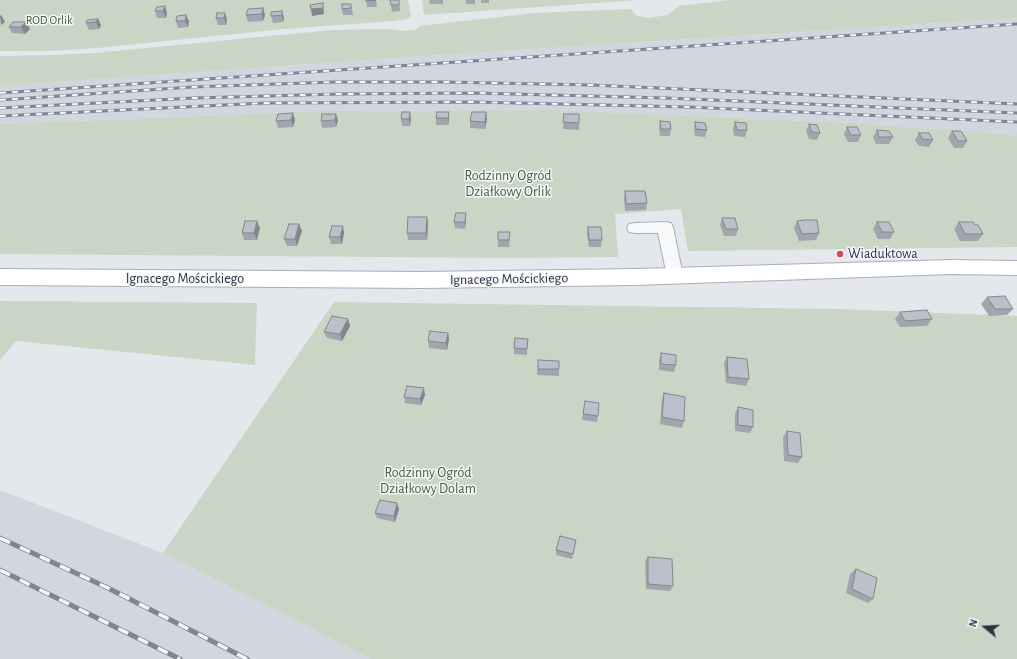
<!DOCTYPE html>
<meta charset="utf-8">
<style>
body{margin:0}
#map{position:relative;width:1017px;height:659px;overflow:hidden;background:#e4e7ec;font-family:"Alegreya Sans",sans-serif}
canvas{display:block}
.north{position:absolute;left:965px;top:607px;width:40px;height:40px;-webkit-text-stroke:3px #f4f6f9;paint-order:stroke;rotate:288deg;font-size:11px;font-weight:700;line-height:16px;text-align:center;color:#2b3445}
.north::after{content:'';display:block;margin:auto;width:14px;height:18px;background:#2b3445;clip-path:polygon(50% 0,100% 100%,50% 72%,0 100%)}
</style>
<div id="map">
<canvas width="1017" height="659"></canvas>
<div class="north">N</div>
</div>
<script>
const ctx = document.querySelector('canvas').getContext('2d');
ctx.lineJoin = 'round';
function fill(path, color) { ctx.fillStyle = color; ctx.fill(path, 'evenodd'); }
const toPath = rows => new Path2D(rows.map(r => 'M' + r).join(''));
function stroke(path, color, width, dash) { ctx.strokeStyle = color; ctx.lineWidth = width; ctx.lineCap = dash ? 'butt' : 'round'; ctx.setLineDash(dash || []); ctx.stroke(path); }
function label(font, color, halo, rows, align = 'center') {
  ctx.font = font + ' "Alegreya Sans",sans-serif'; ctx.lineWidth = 3; ctx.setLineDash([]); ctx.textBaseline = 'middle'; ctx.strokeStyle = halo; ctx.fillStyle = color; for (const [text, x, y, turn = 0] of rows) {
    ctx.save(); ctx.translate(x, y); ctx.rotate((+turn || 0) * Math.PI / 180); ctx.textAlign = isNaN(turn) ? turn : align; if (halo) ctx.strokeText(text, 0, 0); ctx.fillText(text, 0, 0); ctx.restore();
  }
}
fill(toPath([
 [1017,18,1017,135,852,123,554,110,325,111,0,124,0,86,425,56],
 [0,490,163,553,371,659,0,659]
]), '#d2d6de');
fill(toPath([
 [0,0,408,0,411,16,408,19,394,21,283,29,97,48,53,51,0,51],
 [422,0,638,0,424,15],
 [730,0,1017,0,1017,18,425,56,0,86,0,56,52,55,95,53,332,30,388,29,404,31,415,30,420,26,535,13,631,9,635,15,648,18,668,15,679,6],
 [554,110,852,123,1017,135,1017,247,688,251,681,209,615,214,618,257,508,258,0,254,0,124,325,111],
 [0,301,257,303,255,365,16,341,0,360],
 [334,302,838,309,1017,316,1017,659,371,659,163,553]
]), '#c9d6c5');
const lane = toPath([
 [665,222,671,223,673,227,683,276,681,280,675,282,669,280,667,276,658,233,635,233,629,232,627,228,629,224,635,223,665,222]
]);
const secondary = toPath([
 [951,260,1017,261,1017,275,951,274,635,285,422,288,0,285,0,269,422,272,635,269,951,260]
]);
stroke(lane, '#a9aeb7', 2);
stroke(secondary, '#a9aeb7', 2);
fill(lane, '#f7f8fa');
fill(secondary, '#fff');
const railFar1 = toPath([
 [0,93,1017,24],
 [0,100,192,87,334,82,445,82,591,85,1017,104],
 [0,108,194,98,339,94,475,93,666,98,1017,113],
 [0,116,265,103,474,102,689,107,1017,122]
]);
const rail = toPath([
 [0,538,108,588,247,659],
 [0,570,180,659]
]);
stroke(railFar1, '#7d8696', 3);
stroke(rail, '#7d8696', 5);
stroke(railFar1, '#f4f6f9', 2, [6]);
stroke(rail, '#f4f6f9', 3.5, [11]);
fill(toPath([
 [366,0,376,0,377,7,367,7],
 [399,0,400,11,392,12,391,5],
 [429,0,443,0,443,4,430,4],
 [466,0,475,0,475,4,466,4],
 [481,0,489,0,489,3,481,3],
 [351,4,353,15,343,15,342,9],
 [157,7,167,13,166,18,157,18,155,11],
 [263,8,265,15,263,21,248,22,246,15],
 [282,11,284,18,283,22,273,23,271,16],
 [225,13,227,20,226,25,218,25,216,18],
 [177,16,189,21,188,27,178,28,176,21],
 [98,19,101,25,99,29,89,30,86,23],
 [26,22,30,29,25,34,12,33,9,27],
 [402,112,411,119,410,126,402,126,401,119],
 [449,112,449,119,448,125,436,125,436,118],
 [564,114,579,123,579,130,563,129],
 [487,119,485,129,470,128,470,121],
 [295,120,293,127,278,128,276,121],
 [338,120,336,127,322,128,321,121],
 [660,121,671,129,670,136,660,136,659,128],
 [695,122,707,130,705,137,695,136,694,129],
 [735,122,747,130,745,137,734,136,733,129],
 [809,124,820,133,817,140,809,139,806,131],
 [847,127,861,135,858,142,848,142,844,134],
 [877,130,893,137,889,144,876,144,873,137],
 [952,131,967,141,963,148,954,148,948,138],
 [919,133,933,140,929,147,919,146,915,140],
 [625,191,647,203,646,210,625,211,624,198],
 [466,213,466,220,465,229,455,228,454,222],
 [427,217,428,224,427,240,408,240,407,233],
 [722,218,738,229,736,236,724,236,720,225],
 [797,221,819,233,816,240,799,241,794,228],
 [877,222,894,232,890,239,878,239,873,229],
 [959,222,975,225,983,234,978,241,960,241,954,229],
 [299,224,302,231,297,246,287,246,284,239],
 [588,227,602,240,601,247,589,247,587,234],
 [260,228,257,240,244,240,242,233],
 [344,233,342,244,331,244,329,237],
 [510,239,509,247,498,247,498,240],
 [987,297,1013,309,1007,315,989,316,981,304],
 [900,312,932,319,927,326,900,327,895,319],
 [348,319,350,326,342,341,327,338,324,332],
 [448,333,449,339,447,350,429,348,428,341],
 [527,345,527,355,514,354,514,348],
 [661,353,676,365,674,372,659,370,659,360],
 [727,357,749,379,746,386,726,383,724,363],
 [538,360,559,369,559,376,537,375],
 [664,393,684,421,682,428,660,424,662,399],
 [425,395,421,405,405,403,404,397],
 [585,401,598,416,597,422,582,420],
 [738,407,753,427,750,433,735,431,735,414],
 [787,431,802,457,798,463,784,461,783,437],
 [399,509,395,522,377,518,375,513],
 [576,540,572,559,556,555,556,550],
 [648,557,673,586,670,591,646,589,645,562],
 [856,569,873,599,868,603,846,593,850,574]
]), '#a1a5ae');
fill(toPath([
 [323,3,324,14,312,16,311,9],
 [165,6,167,13,166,18,163,11],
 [263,8,265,15,263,21,262,14],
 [282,11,284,18,283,22,282,15],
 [225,13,227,20,226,25,224,18],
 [1,15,5,22,1,25,0,16],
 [186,15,189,21,188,27,185,21],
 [98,19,101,25,99,29,96,22],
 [26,22,30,29,25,34,21,27],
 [410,112,411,119,410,126,409,119],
 [449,112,449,119,448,125,448,118],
 [486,112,487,119,485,129,485,122],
 [293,113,295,120,293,127,291,120],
 [336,114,338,120,336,127,335,120],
 [466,213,466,220,465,229,465,222],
 [427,217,428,224,427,240,426,233],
 [257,221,260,228,257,240,254,233],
 [299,224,302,231,297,246,295,239],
 [343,226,344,233,342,244,340,237],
 [348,319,350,326,342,341,340,334],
 [448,333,449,339,447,350,446,343],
 [424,388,425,395,421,405,420,399],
 [397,503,399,509,395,522,394,516]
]), '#83868d');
const building = toPath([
 [366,0,376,0,366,1,366,0],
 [390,0,399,0,399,5,391,5,390,0],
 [323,3,323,8,311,9,310,5,323,3],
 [342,4,351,4,351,8,342,9,342,4],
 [165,6,163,11,155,11,157,7,165,6],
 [263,8,262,14,246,15,248,9,263,8],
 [282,11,282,15,271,16,271,12,282,11],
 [217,13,225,13,224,18,216,18,217,13],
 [186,15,185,21,176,21,177,16,186,15],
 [98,19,96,22,86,23,87,20,98,19],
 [13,22,26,22,21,27,9,27,13,22],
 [402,112,410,112,409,119,401,119,402,112],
 [437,112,449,112,448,118,436,118,437,112],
 [472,112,486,112,485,122,470,121,472,112],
 [293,113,291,120,276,121,278,114,293,113],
 [322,114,336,114,335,120,321,121,322,114],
 [564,114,579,114,579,123,563,122,564,114],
 [660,121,670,122,671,129,661,129,660,121],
 [695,122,705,123,707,130,696,129,695,122],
 [735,122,746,123,747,130,737,130,735,122],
 [809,124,817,125,820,133,812,132,809,124],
 [847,127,857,127,861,135,851,135,847,127],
 [877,130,889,131,893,137,879,137,877,130],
 [952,131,961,131,967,141,958,141,952,131],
 [919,133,929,133,933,140,922,139,919,133],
 [625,191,645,191,647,203,626,204,625,191],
 [456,213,466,213,465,222,454,222,456,213],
 [408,217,427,217,426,233,407,233,408,217],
 [722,218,735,218,738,229,726,229,722,218],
 [805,220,817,220,819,233,802,234,797,221,805,220],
 [245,221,257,221,254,233,242,233,245,221],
 [877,222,889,222,894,232,882,232,877,222],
 [959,222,973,222,975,225,978,225,983,234,965,234,959,222],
 [289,224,299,224,295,239,284,239,289,224],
 [332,226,343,226,340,237,329,237,332,226],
 [588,227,601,227,602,240,589,240,588,227],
 [498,232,510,232,509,240,498,240,498,232],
 [1005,296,1013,309,995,309,987,297,1005,296],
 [927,310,932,319,905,321,900,312,927,310],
 [332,316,348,319,340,334,324,332,332,316],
 [430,331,448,333,446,343,428,341,430,331],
 [515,338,528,339,527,349,514,348,515,338],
 [661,353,676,355,676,365,661,364,661,353],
 [727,357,747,359,749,379,728,377,727,357],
 [538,360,559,361,559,369,538,369,538,360],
 [407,386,424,388,420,399,404,397,407,386],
 [664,393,685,397,684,421,662,417,664,393],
 [585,401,599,403,598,416,583,414,585,401],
 [738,407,753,410,753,427,738,425,738,407],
 [787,431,800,433,802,457,788,455,787,431],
 [380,500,397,503,394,516,375,513,380,500],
 [560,536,576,540,573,554,556,550,560,536],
 [648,557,672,559,673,586,648,584,648,557],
 [856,569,877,578,873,599,852,589,856,569]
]);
fill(building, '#bbc0ca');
stroke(building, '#83868d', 1);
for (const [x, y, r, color] of [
 [840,254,4,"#d1495b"]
]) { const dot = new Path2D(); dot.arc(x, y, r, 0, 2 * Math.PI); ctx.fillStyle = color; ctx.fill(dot); stroke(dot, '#f4f6f9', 1.5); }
label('12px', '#3f6138', '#f4f6f9', [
 ["ROD Orlik",49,20]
]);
label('14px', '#3f6138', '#f4f6f9', [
 ["Rodzinny Ogród",508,176],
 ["Działkowy Orlik",508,192],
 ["Rodzinny Ogród",428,473],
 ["Działkowy Dolam",428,489]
]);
label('14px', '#2b3445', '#f4f6f9', [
 ["Wiaduktowa",848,254]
], 'left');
label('14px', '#2b3445', '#f4f6f9', [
 ["Ignacego Mościckiego",185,279],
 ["Ignacego Mościckiego",509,279,-1]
]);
</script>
